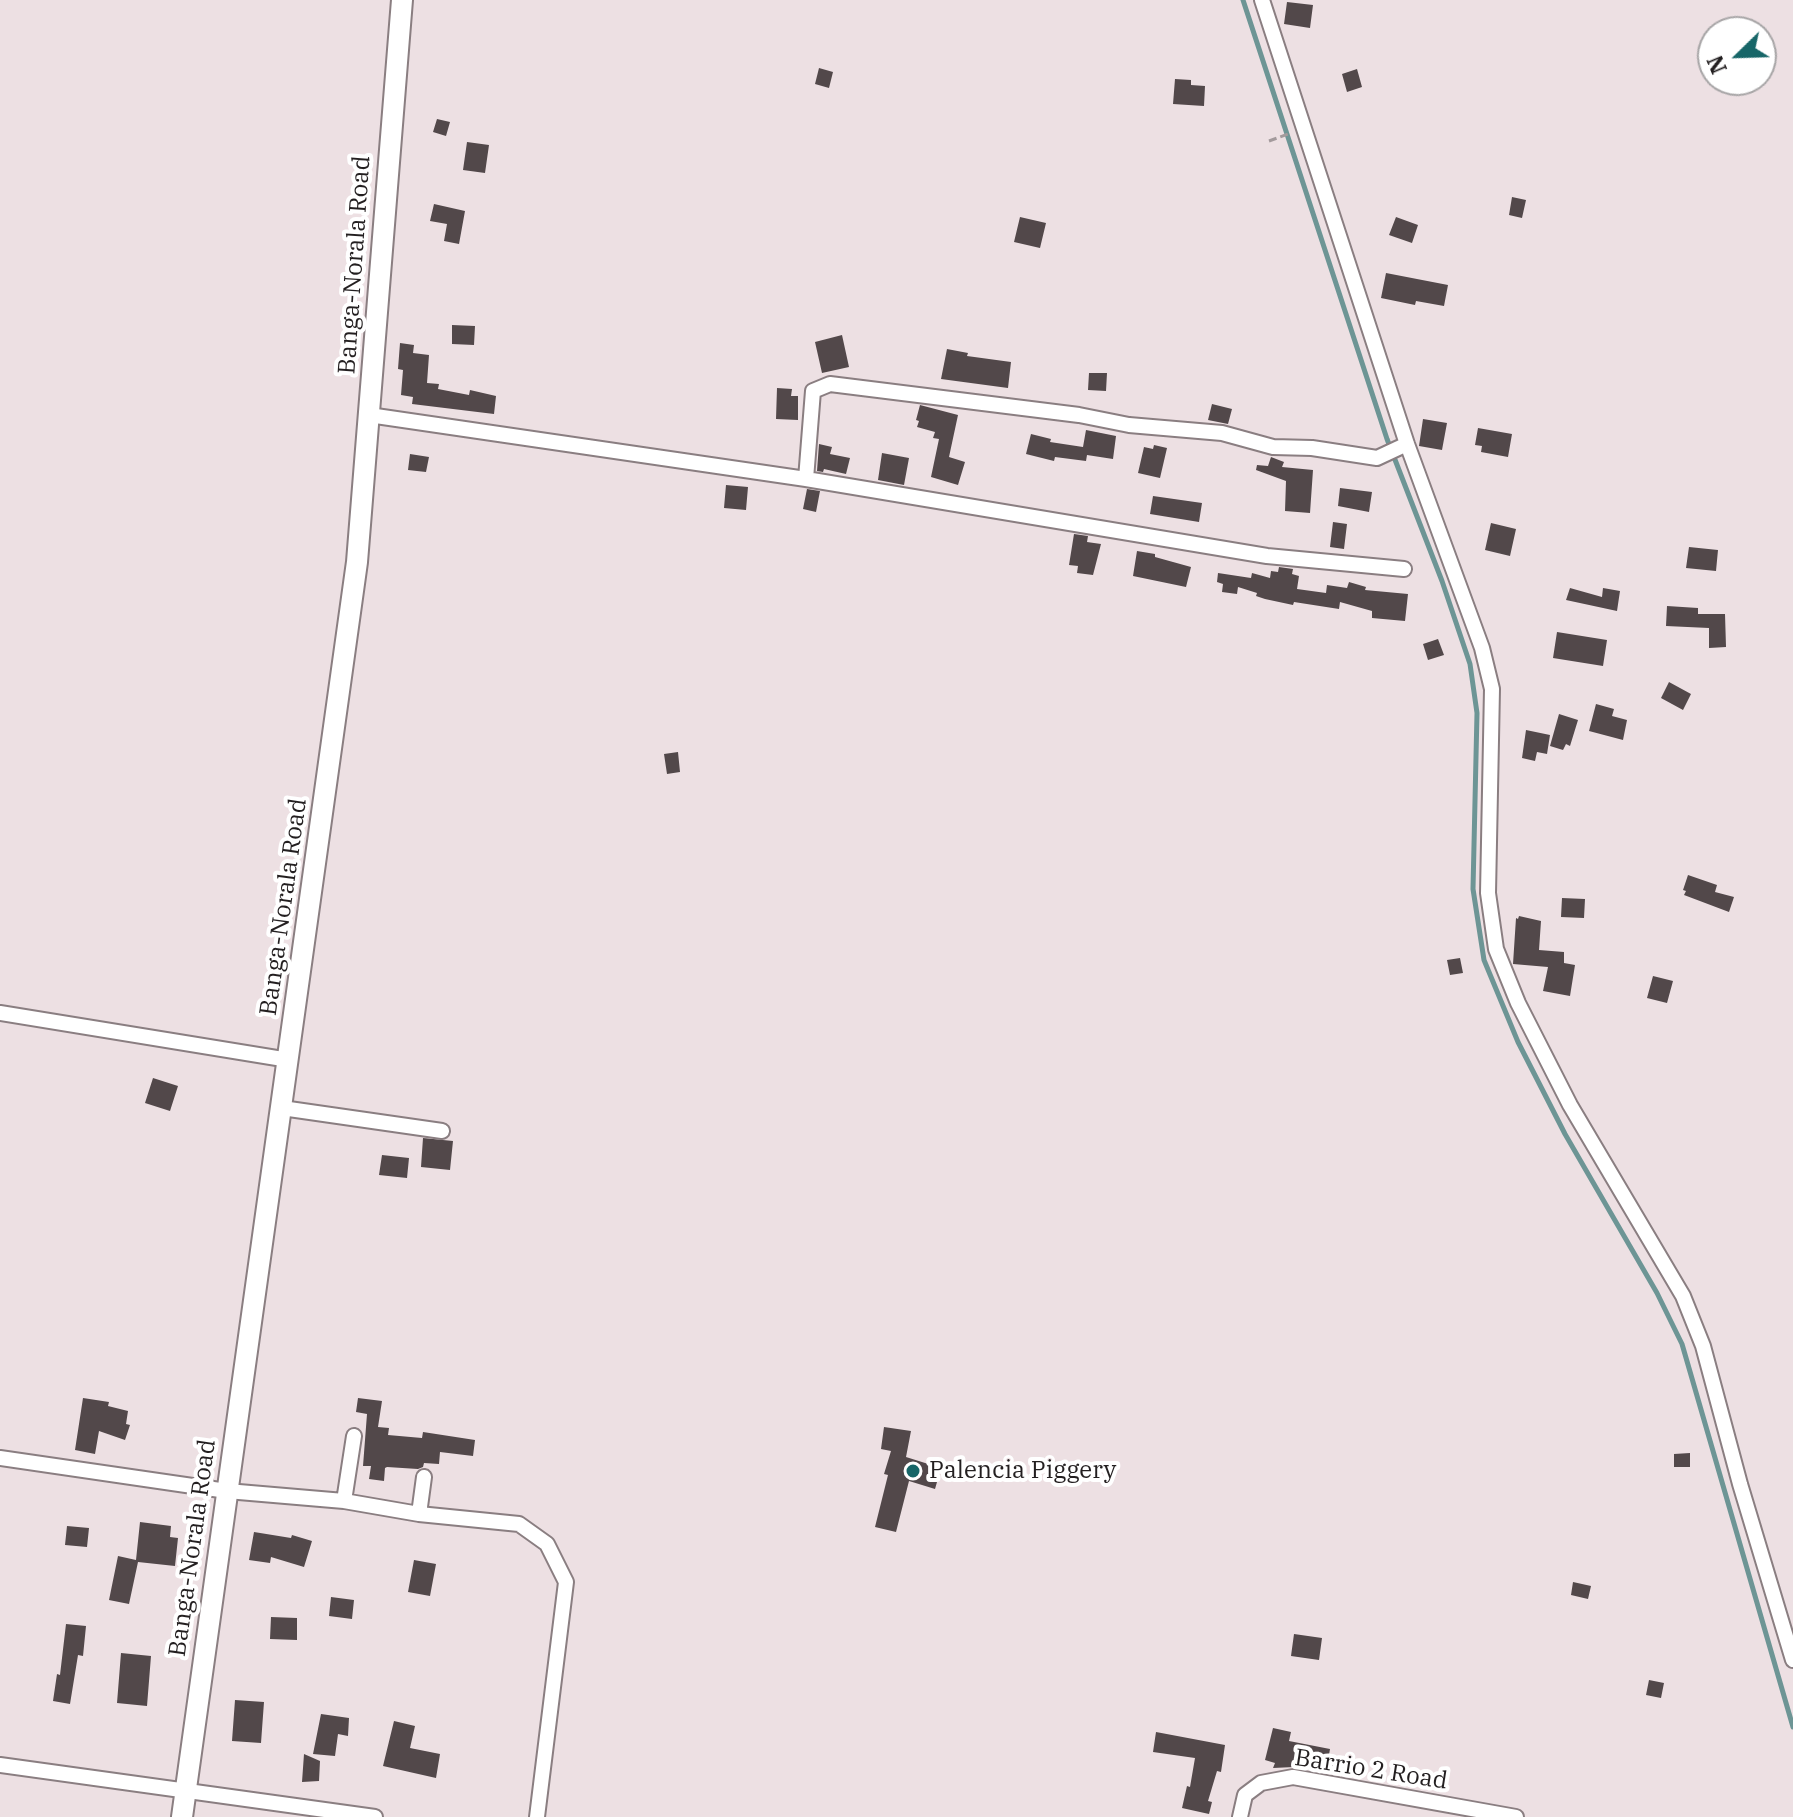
<!DOCTYPE html>
<style>
body{margin:0}
#map{position:relative;width:1793px;height:1817px;overflow:hidden;background:#ede0e3;font-family:"IBM Plex Serif",serif}
canvas{display:block}
.north{position:absolute;left:1697px;top:16px;width:80px;height:80px;box-sizing:border-box;background:#fff;border:2px solid #a7a5a6;border-radius:50%;rotate:247deg;font-size:22px;font-weight:700;line-height:32px;text-align:center;color:#231f20}
.north::after{content:'';display:block;margin:auto;width:28px;height:36px;background:#176668;clip-path:polygon(50% 0,100% 100%,50% 72%,0 100%)}
</style>
<div id="map">
<canvas width="1793" height="1817"></canvas>
<div class="north">N</div>
</div>
<script>
const ctx = document.querySelector('canvas').getContext('2d');
ctx.lineJoin = 'round';
const toPath = rows => new Path2D(rows.map(r => 'M' + r).join(''));
function stroke(path, color, width, dash) { ctx.strokeStyle = color; ctx.lineWidth = width; ctx.lineCap = dash ? 'butt' : 'round'; ctx.setLineDash(dash || []); ctx.stroke(path); }
function fill(path, color) { ctx.fillStyle = color; ctx.fill(path, 'evenodd'); }
function label(font, color, halo, rows, align = 'center') {
  ctx.font = font + ' "IBM Plex Serif",serif'; ctx.lineWidth = 8; ctx.setLineDash([]); ctx.textBaseline = 'middle'; ctx.strokeStyle = halo; ctx.fillStyle = color; for (const [text, x, y, turn = 0] of rows) {
    ctx.save(); ctx.translate(x, y); ctx.rotate((+turn || 0) * Math.PI / 180); ctx.textAlign = isNaN(turn) ? turn : align; if (halo) ctx.strokeText(text, 0, 0); ctx.fillText(text, 0, 0); ctx.restore();
  }
}
stroke(toPath([
 [1243,0,1387,439,1442,581,1470,664,1477,713,1473,889,1484,960,1518,1042,1565,1134,1657,1293,1682,1344,1793,1727]
]), '#6d9595', 5);
fill(toPath([
 [1287,2,1313,5,1310,28,1284,24],
 [819,68,833,72,829,88,815,84],
 [1357,69,1362,87,1347,92,1342,74],
 [1175,79,1191,80,1191,85,1205,86,1204,106,1173,104],
 [437,119,450,122,446,136,433,132],
 [467,142,489,145,485,173,463,170],
 [1512,197,1526,200,1522,218,1509,215],
 [434,204,465,211,459,244,444,241,447,224,430,221],
 [1020,217,1046,223,1040,248,1014,242],
 [1396,217,1418,225,1412,243,1389,235],
 [1386,273,1448,285,1444,306,1416,301,1415,305,1381,298],
 [452,325,475,326,474,345,452,344],
 [842,335,849,367,822,373,815,342],
 [400,343,414,345,413,353,429,355,427,383,439,384,438,389,469,395,470,390,496,396,494,414,412,404,413,397,401,395,403,370,398,369],
 [947,349,968,353,967,356,1011,362,1008,388,941,379],
 [1089,373,1107,373,1106,391,1088,390],
 [777,388,792,389,791,396,798,396,798,420,776,419],
 [1212,404,1232,409,1228,424,1208,420],
 [920,405,958,415,949,457,965,462,958,485,931,477,939,439,933,438,935,432,917,427,919,421,916,420],
 [1423,419,1447,423,1442,450,1419,446],
 [1478,428,1512,434,1508,457,1481,452,1482,446,1475,445],
 [1086,430,1116,436,1113,459,1087,455,1086,461,1055,457,1054,461,1026,454,1031,434,1051,439,1050,442,1083,447],
 [819,444,832,447,830,454,850,458,846,474,824,469,823,472,817,471],
 [1154,445,1167,448,1160,478,1138,473,1144,447,1153,449],
 [882,453,909,458,904,485,878,480],
 [410,454,429,457,426,472,408,470],
 [1271,457,1284,462,1282,467,1313,470,1310,513,1285,511,1286,481,1256,470,1257,465,1268,466],
 [726,485,748,487,746,510,724,508],
 [1340,488,1372,492,1369,512,1338,506],
 [807,489,820,491,816,512,803,509],
 [1153,496,1202,503,1199,522,1150,514],
 [1333,522,1347,524,1344,549,1330,547],
 [1491,523,1516,529,1510,556,1485,550],
 [1074,534,1088,536,1087,542,1101,544,1093,575,1077,573,1078,566,1069,565],
 [1689,547,1718,550,1716,571,1686,568],
 [1137,551,1155,554,1155,557,1191,567,1186,587,1133,576],
 [1279,567,1293,569,1292,574,1299,576,1297,589,1326,593,1327,585,1347,588,1349,582,1366,587,1365,590,1408,594,1405,621,1372,618,1372,611,1340,602,1339,609,1294,602,1293,605,1265,599,1256,596,1257,593,1238,587,1237,594,1222,592,1223,584,1217,582,1218,573,1251,578,1252,573,1270,578,1271,571,1278,572],
 [1570,588,1602,597,1603,588,1620,591,1617,611,1566,600],
 [1667,606,1698,608,1698,614,1725,614,1726,647,1709,648,1709,628,1666,626],
 [1557,632,1607,640,1603,666,1553,658],
 [1438,639,1444,655,1428,660,1423,644],
 [1669,682,1691,694,1683,710,1661,698],
 [1596,704,1614,709,1612,716,1627,720,1623,740,1589,731],
 [1559,714,1578,720,1570,746,1566,744,1563,750,1550,746],
 [1526,730,1550,735,1547,754,1537,752,1535,761,1522,758],
 [678,752,680,772,667,774,664,754],
 [1688,875,1717,885,1715,892,1734,897,1729,912,1684,895,1686,891,1683,890],
 [1562,898,1585,899,1584,918,1561,917],
 [1519,916,1541,921,1539,950,1564,952,1564,963,1575,965,1570,996,1543,991,1548,967,1513,964,1516,918,1518,919],
 [1460,958,1463,973,1450,975,1447,960],
 [1653,976,1673,981,1667,1003,1647,998],
 [153,1078,178,1086,170,1111,145,1103],
 [423,1138,453,1141,450,1170,421,1167],
 [382,1155,409,1158,407,1178,379,1175],
 [83,1398,109,1402,108,1406,128,1411,126,1424,130,1425,125,1440,99,1431,95,1454,75,1450],
 [358,1398,382,1401,378,1427,389,1428,388,1435,422,1438,423,1432,475,1440,473,1456,440,1452,439,1464,424,1463,423,1467,418,1469,387,1467,385,1468,384,1481,369,1479,371,1466,363,1466,367,1414,356,1412],
 [884,1427,911,1431,906,1457,941,1468,935,1489,909,1481,896,1532,875,1527,888,1475,884,1474,891,1451,881,1449],
 [1690,1453,1690,1467,1674,1467,1674,1454],
 [140,1522,171,1526,170,1537,178,1538,175,1566,138,1562,129,1604,109,1600,118,1556,136,1560],
 [67,1526,89,1528,87,1547,65,1545],
 [254,1532,291,1538,292,1535,312,1541,304,1567,271,1557,270,1563,249,1560],
 [414,1560,436,1564,430,1596,408,1592],
 [1573,1582,1591,1586,1588,1599,1571,1595],
 [331,1597,354,1600,352,1619,329,1616],
 [271,1617,297,1618,297,1640,270,1639],
 [66,1624,86,1626,83,1656,78,1655,70,1704,53,1701,57,1674,60,1675],
 [1294,1634,1322,1638,1319,1660,1291,1656],
 [121,1653,151,1656,147,1706,117,1703],
 [1649,1680,1664,1683,1661,1698,1646,1695],
 [235,1700,264,1702,261,1743,232,1741],
 [321,1714,349,1718,348,1736,338,1734,335,1756,313,1754],
 [394,1721,415,1726,410,1748,440,1754,436,1778,383,1766],
 [1273,1728,1291,1732,1289,1741,1330,1749,1329,1755,1338,1756,1336,1770,1295,1764,1294,1767,1273,1768,1275,1763,1265,1760],
 [1156,1732,1225,1745,1221,1772,1217,1771,1208,1801,1212,1802,1209,1814,1182,1808,1187,1786,1190,1787,1195,1758,1153,1752],
 [304,1754,320,1761,319,1781,302,1782]
]), '#52484a');
const street = toPath([
 [1262,0,1407,444,1482,648,1492,689,1488,893,1496,949,1518,1003,1570,1105,1683,1296,1703,1346,1740,1484,1793,1660],
 [369,415,806,479],
 [1404,569,1267,556,806,479,813,391,830,384,1079,415,1129,425,1222,433,1273,447,1312,448,1377,458,1407,444],
 [0,1013,289,1060],
 [282,1108,442,1131],
 [0,1458,227,1491,344,1501,419,1514,424,1477],
 [344,1501,354,1436],
 [419,1514,519,1524,547,1544,566,1582,537,1817],
 [0,1765,375,1817],
 [1240,1817,1245,1795,1261,1783,1293,1777,1516,1817]
]);
const secondary = toPath([
 [182,1817,357,562,402,0]
]);
stroke(street, '#8a7e81', 18);
stroke(secondary, '#8a7e81', 24);
stroke(toPath([
 [1269,141,1288,134]
]), '#a39a9c', 3, [8, 4]);
stroke(street, '#fff', 14);
stroke(secondary, '#fff', 20);
for (const [x, y, r, color] of [
 [913,1471,8,"#176668"]
]) { const dot = new Path2D(); dot.arc(x, y, r, 0, 2 * Math.PI); ctx.fillStyle = color; ctx.fill(dot); stroke(dot, '#fff', 3); }
label('24px', '#231f20', '#fff', [
 ["Banga-Norala Road",355,265,-86],
 ["Banga-Norala Road",284,907,-82],
 ["Banga-Norala Road",193,1548,-82],
 ["Barrio 2 Road",1371,1770,9]
]);
label('24px', '#231f20', '#fff', [
 ["Palencia Piggery",929,1471]
], 'left');
</script>
